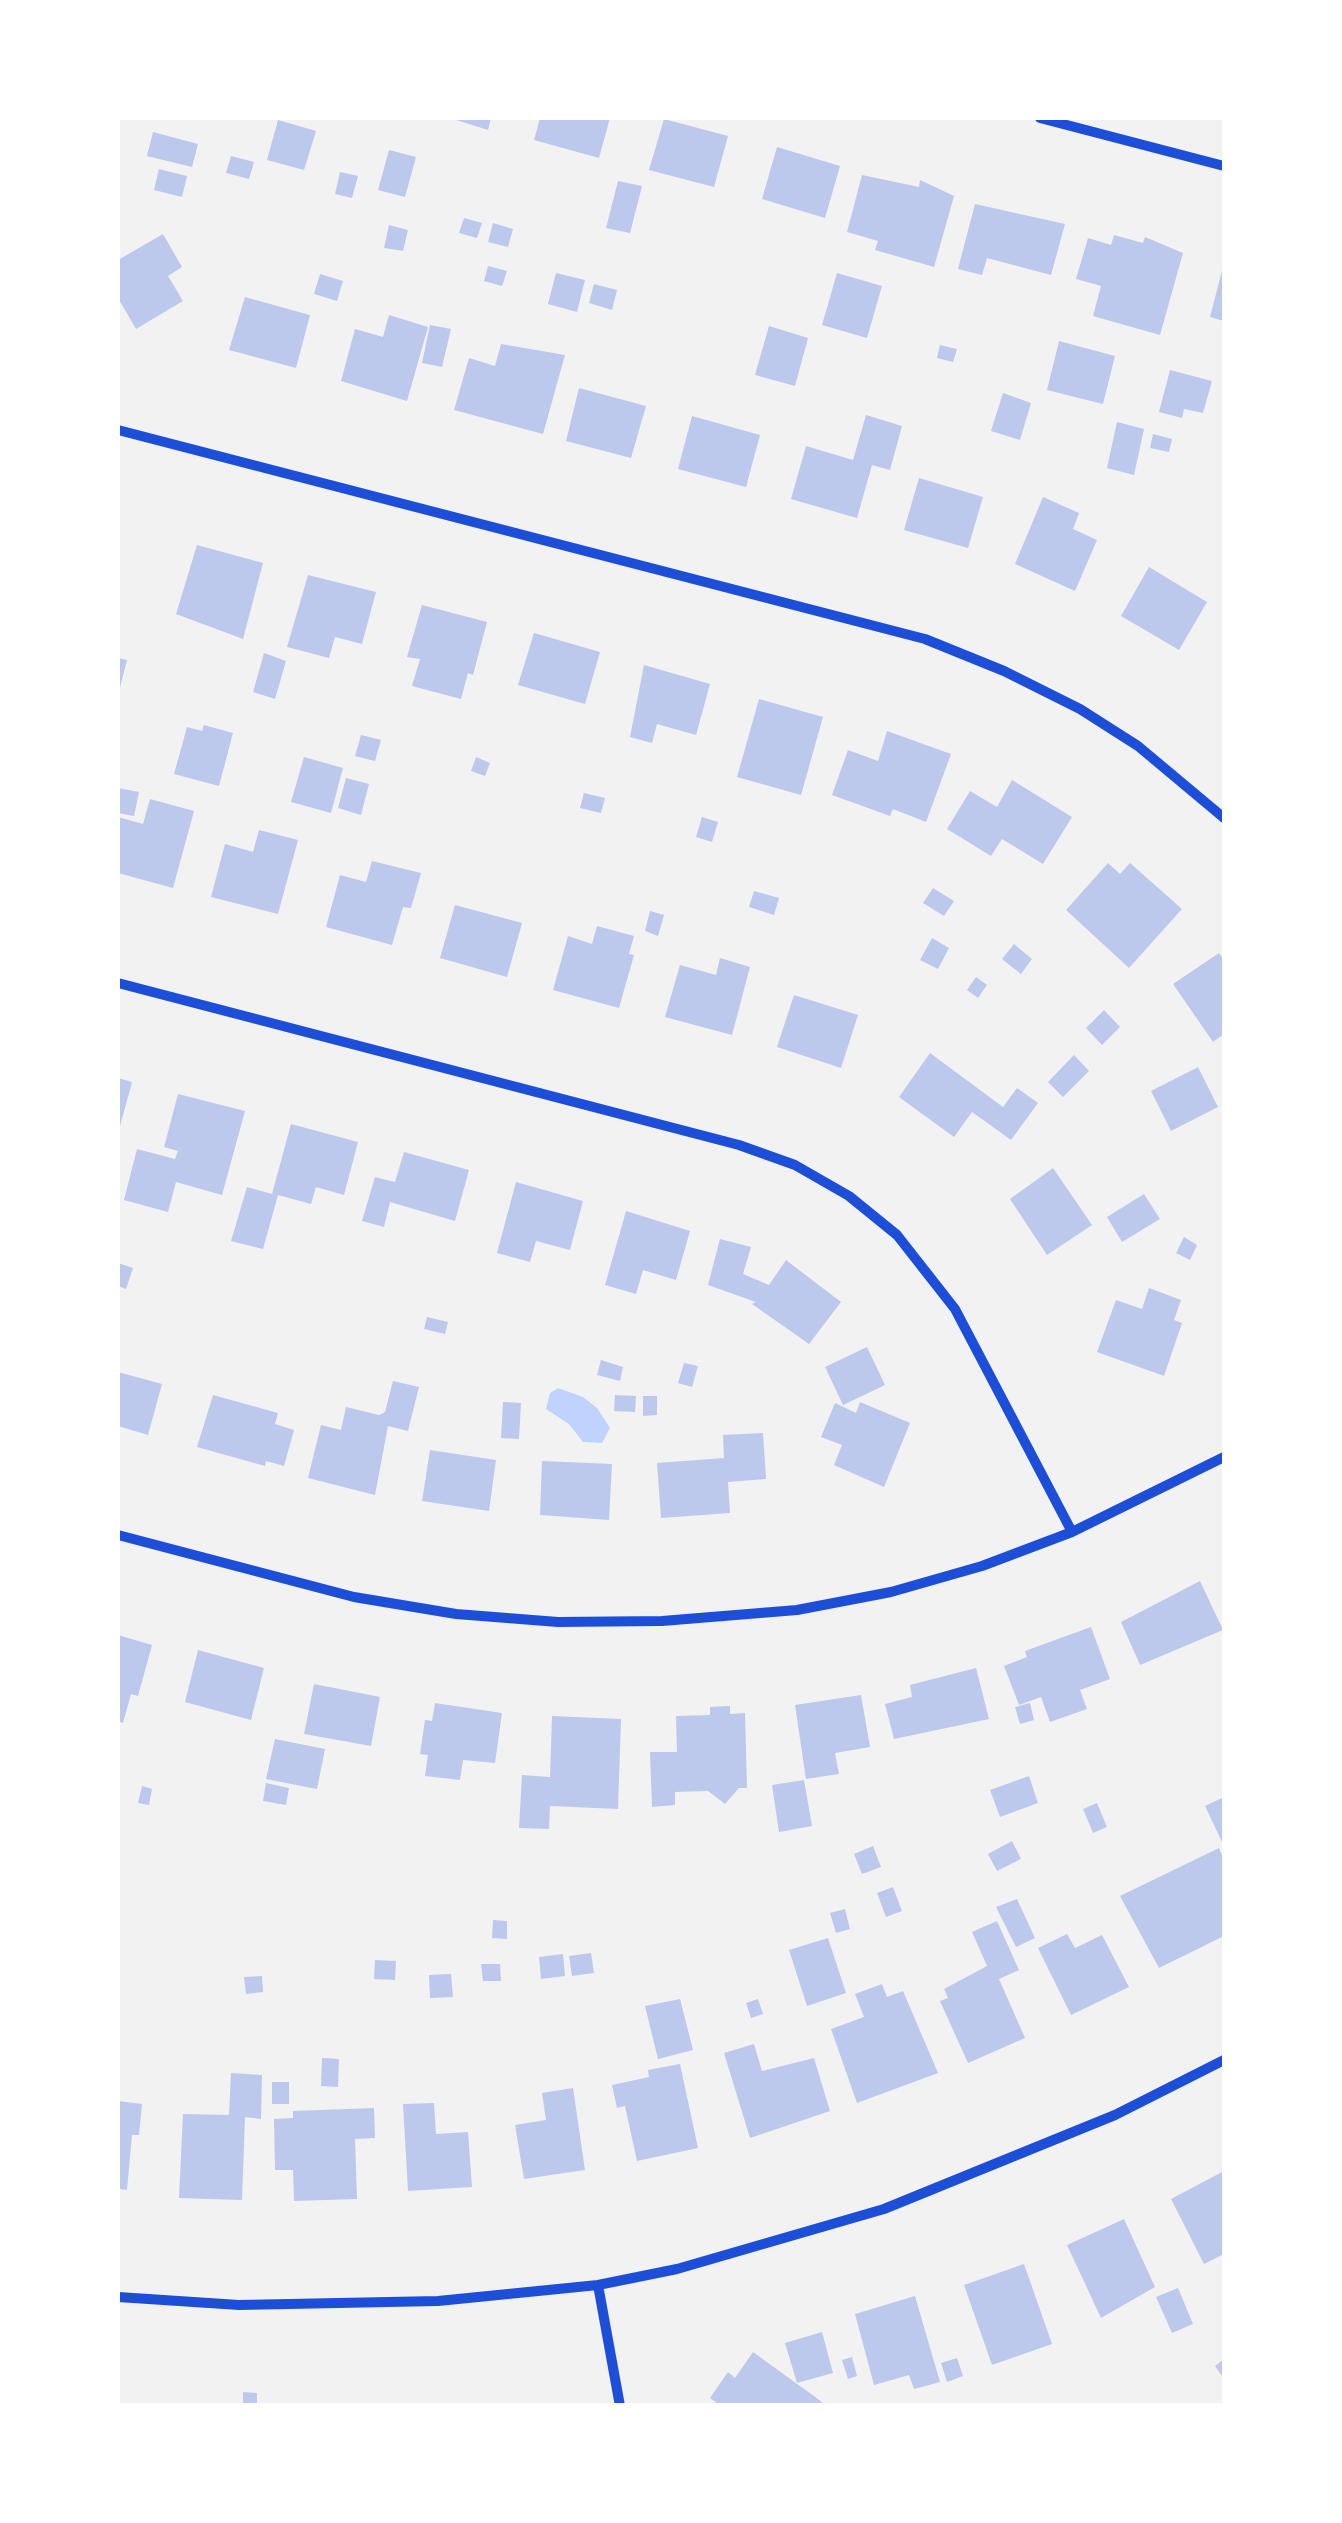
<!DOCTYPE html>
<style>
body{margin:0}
#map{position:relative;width:1342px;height:2523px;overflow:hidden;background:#f2f2f2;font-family:"Roboto Condensed",sans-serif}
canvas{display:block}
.frame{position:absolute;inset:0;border:120px solid #fff;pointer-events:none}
</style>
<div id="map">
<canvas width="1342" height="2523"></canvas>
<div class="frame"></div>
</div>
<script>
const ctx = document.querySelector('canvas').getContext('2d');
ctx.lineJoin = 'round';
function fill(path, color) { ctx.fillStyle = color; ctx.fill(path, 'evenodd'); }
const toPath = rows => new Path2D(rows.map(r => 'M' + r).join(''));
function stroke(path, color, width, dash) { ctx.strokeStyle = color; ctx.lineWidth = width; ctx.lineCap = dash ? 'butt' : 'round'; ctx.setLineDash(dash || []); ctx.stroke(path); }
fill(toPath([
 [558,1388,583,1397,597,1408,610,1428,602,1443,583,1442,569,1424,546,1409,550,1393]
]), '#bfd3fe');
fill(toPath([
 [450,118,491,118,488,130],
 [540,118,610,118,599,158,534,140],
 [664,119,728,136,714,187,649,170],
 [278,120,316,131,304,170,267,160],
 [153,132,198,144,192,167,147,156],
 [777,147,840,166,825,218,762,199],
 [389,150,416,157,405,197,378,190],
 [231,156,254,162,249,179,226,173],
 [159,169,187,176,182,197,154,190],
 [340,172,358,176,352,198,335,194],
 [862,175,919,187,920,180,954,196,934,267,875,250,878,241,847,232],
 [618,181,642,186,630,233,606,228],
 [975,204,1065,224,1051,275,987,258,982,275,958,269],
 [464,218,482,223,477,238,459,233],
 [493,223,513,229,508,247,488,242],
 [389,225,408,230,403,251,384,248],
 [163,234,182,267,168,276,183,301,136,329,118,298,118,260],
 [1114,235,1143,243,1145,237,1183,253,1160,335,1093,316,1101,286,1076,279,1088,238,1111,245],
 [488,266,507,271,502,286,484,281],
 [1223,267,1224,267,1224,321,1210,317],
 [556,273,585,280,577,312,548,304],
 [837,273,882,286,867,338,822,325],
 [320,274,343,281,337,301,314,294],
 [594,284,617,290,612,310,589,303],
 [245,297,310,315,296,368,229,350],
 [389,315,428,327,407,401,341,381,355,329,383,337],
 [430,325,451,329,442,367,422,363],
 [769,326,808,338,795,386,755,375],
 [1059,341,1115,356,1103,404,1047,390],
 [501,344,565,355,543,434,454,410,469,358,495,366],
 [940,345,957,349,953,362,937,358],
 [1170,370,1212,381,1203,413,1184,409,1182,418,1159,412],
 [579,388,646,406,631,458,566,441],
 [1003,393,1031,403,1020,440,991,431],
 [866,415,902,426,890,470,872,465,857,518,791,499,806,446,853,460],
 [692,416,760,435,746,487,678,469],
 [1117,422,1144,429,1134,475,1107,468],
 [1153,434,1172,439,1169,452,1150,448],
 [919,478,983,497,968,548,904,530],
 [1043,497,1079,513,1073,529,1097,540,1075,591,1015,564],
 [197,545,263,563,243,639,176,614],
 [1149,567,1207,602,1179,650,1121,616],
 [308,575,376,592,362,644,335,637,329,658,287,647],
 [422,605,487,622,473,675,468,673,461,699,412,686,420,659,407,657],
 [534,633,600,652,585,704,518,685],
 [264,653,286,661,275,699,253,692],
 [118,658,127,660,119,691,118,691],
 [644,665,710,684,696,735,657,724,652,743,630,737],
 [759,699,823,717,801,795,737,777],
 [204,725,233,733,219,786,174,774,187,727,202,731],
 [887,731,951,754,926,822,893,809,890,816,832,795,848,750,878,761],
 [361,735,381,740,375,761,355,756],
 [304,757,343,768,331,813,291,802],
 [476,757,490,763,485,776,471,771],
 [346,778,369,784,361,815,338,808],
 [1012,780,1072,817,1043,864,1002,839,991,856,947,829,970,791,997,807],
 [118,788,139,792,134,816,118,813],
 [584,793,605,798,601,813,580,808],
 [150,799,194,811,173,888,118,873,118,817,143,824],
 [702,817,718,822,712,842,696,837],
 [259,830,298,840,278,914,211,897,225,844,253,852],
 [372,861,421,873,411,908,403,907,392,945,326,927,340,875,366,882],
 [1108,863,1120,874,1130,863,1182,909,1129,968,1066,910],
 [933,888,954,901,944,916,923,903],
 [754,891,779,898,774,915,749,907],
 [455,905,522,923,507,977,440,958],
 [650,911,664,915,658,936,645,931],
 [597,926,634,936,629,954,634,955,619,1008,553,990,568,936,592,944],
 [932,938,949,948,938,969,920,960],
 [1014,944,1032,959,1021,974,1002,959],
 [1219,953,1224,960,1224,1034,1213,1042,1173,984],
 [720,958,750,967,732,1035,665,1017,680,965,716,975],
 [976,977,987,985,978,998,967,990],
 [794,995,858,1015,841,1068,777,1047],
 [1104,1010,1120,1027,1102,1045,1086,1028],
 [930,1053,1003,1107,1017,1088,1038,1103,1011,1140,972,1112,954,1137,899,1097],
 [1074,1055,1089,1071,1063,1097,1048,1082],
 [1198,1067,1218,1107,1171,1131,1151,1091],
 [118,1078,132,1082,119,1130,118,1129],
 [178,1094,245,1111,222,1195,176,1182,168,1212,124,1200,137,1149,175,1159,178,1151,164,1147],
 [291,1124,358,1142,344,1195,316,1187,311,1204,278,1195,263,1249,231,1241,247,1187,272,1194],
 [404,1152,469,1170,455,1221,390,1202,384,1227,362,1221,375,1177,395,1182],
 [1053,1168,1092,1225,1047,1255,1010,1199],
 [516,1182,583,1201,570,1250,536,1241,530,1262,497,1253],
 [1144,1194,1160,1219,1122,1242,1107,1217],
 [626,1211,690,1231,676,1280,643,1270,636,1294,605,1285],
 [1184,1237,1197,1245,1190,1260,1176,1253],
 [720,1239,751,1247,743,1274,769,1285,786,1260,841,1302,809,1344,752,1304,756,1302,708,1285],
 [118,1263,133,1268,126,1289,118,1286],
 [1149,1288,1181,1300,1174,1320,1182,1323,1164,1376,1097,1352,1116,1300,1142,1309],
 [427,1317,448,1322,445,1334,424,1329],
 [867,1347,885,1385,843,1405,825,1367],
 [601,1360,623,1367,620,1381,597,1375],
 [684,1363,698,1366,692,1387,678,1383],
 [118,1372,162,1384,148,1435,118,1426],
 [393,1381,419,1387,408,1431,388,1426,375,1495,308,1478,321,1425,341,1430,346,1407,379,1415,385,1412],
 [213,1395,278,1413,275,1424,294,1430,284,1466,266,1461,265,1466,197,1447],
 [615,1395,636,1396,635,1412,614,1411],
 [643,1396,657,1396,657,1415,643,1416],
 [503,1402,521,1403,519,1439,501,1438],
 [860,1402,910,1423,884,1487,834,1465,842,1445,821,1437,835,1403,856,1413],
 [763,1433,766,1479,728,1482,730,1513,661,1518,657,1463,724,1458,723,1435],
 [430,1450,496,1460,489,1511,422,1501],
 [542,1461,612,1464,609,1520,540,1515],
 [1200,1581,1223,1630,1140,1665,1121,1622],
 [1091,1627,1110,1679,1080,1690,1087,1709,1050,1722,1041,1697,1019,1705,1004,1666,1027,1657,1025,1651],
 [118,1635,152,1645,138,1696,131,1694,123,1723,118,1721],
 [198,1650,264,1668,251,1720,185,1702],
 [976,1668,989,1719,894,1739,885,1704,912,1697,910,1685],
 [314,1684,380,1697,371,1746,304,1734],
 [861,1695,870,1747,835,1753,839,1774,806,1779,795,1705],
 [435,1703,502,1713,495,1763,463,1760,460,1780,425,1776,428,1755,420,1754,425,1720,432,1721],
 [1030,1703,1034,1720,1020,1724,1015,1707],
 [730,1706,730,1714,745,1713,747,1788,739,1788,725,1804,708,1791,675,1792,675,1805,652,1807,650,1752,677,1752,676,1716,710,1715,710,1707],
 [552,1716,621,1719,618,1809,550,1806,549,1829,519,1828,522,1775,550,1777],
 [275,1739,325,1749,317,1789,266,1779],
 [1029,1776,1038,1803,1000,1817,990,1790],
 [804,1780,812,1826,779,1832,772,1785],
 [266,1783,289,1788,286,1805,263,1801],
 [142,1786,152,1789,149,1805,138,1803],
 [1224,1797,1224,1846,1205,1806],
 [1097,1803,1107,1827,1093,1833,1083,1809],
 [1012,1841,1021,1859,997,1871,988,1854],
 [873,1846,881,1867,862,1874,854,1854],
 [1219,1848,1224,1860,1224,1936,1159,1968,1120,1896],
 [893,1887,902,1911,886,1917,877,1893],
 [1017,1899,1035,1938,1016,1947,996,1907],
 [845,1909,850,1929,836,1933,830,1913],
 [493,1920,507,1921,507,1939,492,1938],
 [997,1921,1019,1970,999,1979,1025,2038,968,2063,940,2001,948,1998,944,1989,987,1966,972,1932],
 [1067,1934,1075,1948,1102,1935,1129,1987,1071,2015,1038,1948],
 [828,1938,846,1993,807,2006,789,1950],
 [591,1953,594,1973,572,1976,569,1956],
 [563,1954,565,1976,541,1979,539,1957],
 [375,1960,396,1961,395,1980,374,1979],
 [481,1964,500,1964,501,1981,483,1981],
 [451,1974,453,1997,430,1998,429,1975],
 [262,1976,263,1992,246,1994,244,1977],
 [882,1984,887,1997,903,1991,938,2073,857,2103,831,2029,864,2017,855,1994],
 [680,1999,693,2050,658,2059,645,2006],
 [758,1999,763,2014,751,2018,746,2003],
 [754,2044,762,2071,814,2058,830,2111,750,2138,724,2053],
 [322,2058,339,2059,338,2087,321,2086],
 [680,2064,698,2148,637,2161,625,2106,617,2108,612,2085,649,2077,648,2070],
 [231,2073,262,2075,261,2119,245,2117,242,2200,179,2198,183,2114,229,2115],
 [272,2082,289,2082,289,2104,272,2104],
 [573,2088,585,2170,524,2179,515,2125,546,2120,542,2093],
 [118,2101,142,2104,139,2135,132,2135,127,2190,118,2189],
 [434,2103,436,2134,468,2132,472,2187,408,2191,403,2104],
 [374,2108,375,2138,355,2139,357,2199,294,2201,293,2170,275,2170,274,2119,293,2118,293,2111],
 [1224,2171,1224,2254,1204,2264,1171,2199],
 [1124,2219,1155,2287,1101,2318,1067,2245],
 [1024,2264,1052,2344,992,2365,964,2285],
 [1178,2288,1193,2324,1172,2333,1156,2297],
 [915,2296,940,2382,914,2389,909,2375,874,2385,855,2314],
 [822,2332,833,2373,797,2383,785,2343],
 [753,2352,822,2402,819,2406,721,2406,710,2398,728,2372,735,2378],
 [852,2357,857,2376,848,2379,842,2360],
 [957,2358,963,2376,947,2382,941,2363],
 [1224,2359,1224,2379,1215,2366],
 [243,2392,257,2393,257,2406,243,2406]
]), '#bdc9ec');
stroke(toPath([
 [1040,118,1224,166],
 [118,430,925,639,1004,671,1080,709,1138,746,1224,818],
 [118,983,739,1145,795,1165,849,1196,897,1235,955,1309,1072,1532],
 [118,1535,354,1597,456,1614,558,1622,662,1621,797,1610,891,1592,982,1566,1072,1532,1224,1457],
 [598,2285,620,2406],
 [118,2297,239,2305,438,2301,598,2285,677,2269,884,2209,1115,2115,1224,2060]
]), '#1d4ed8', 10);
</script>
